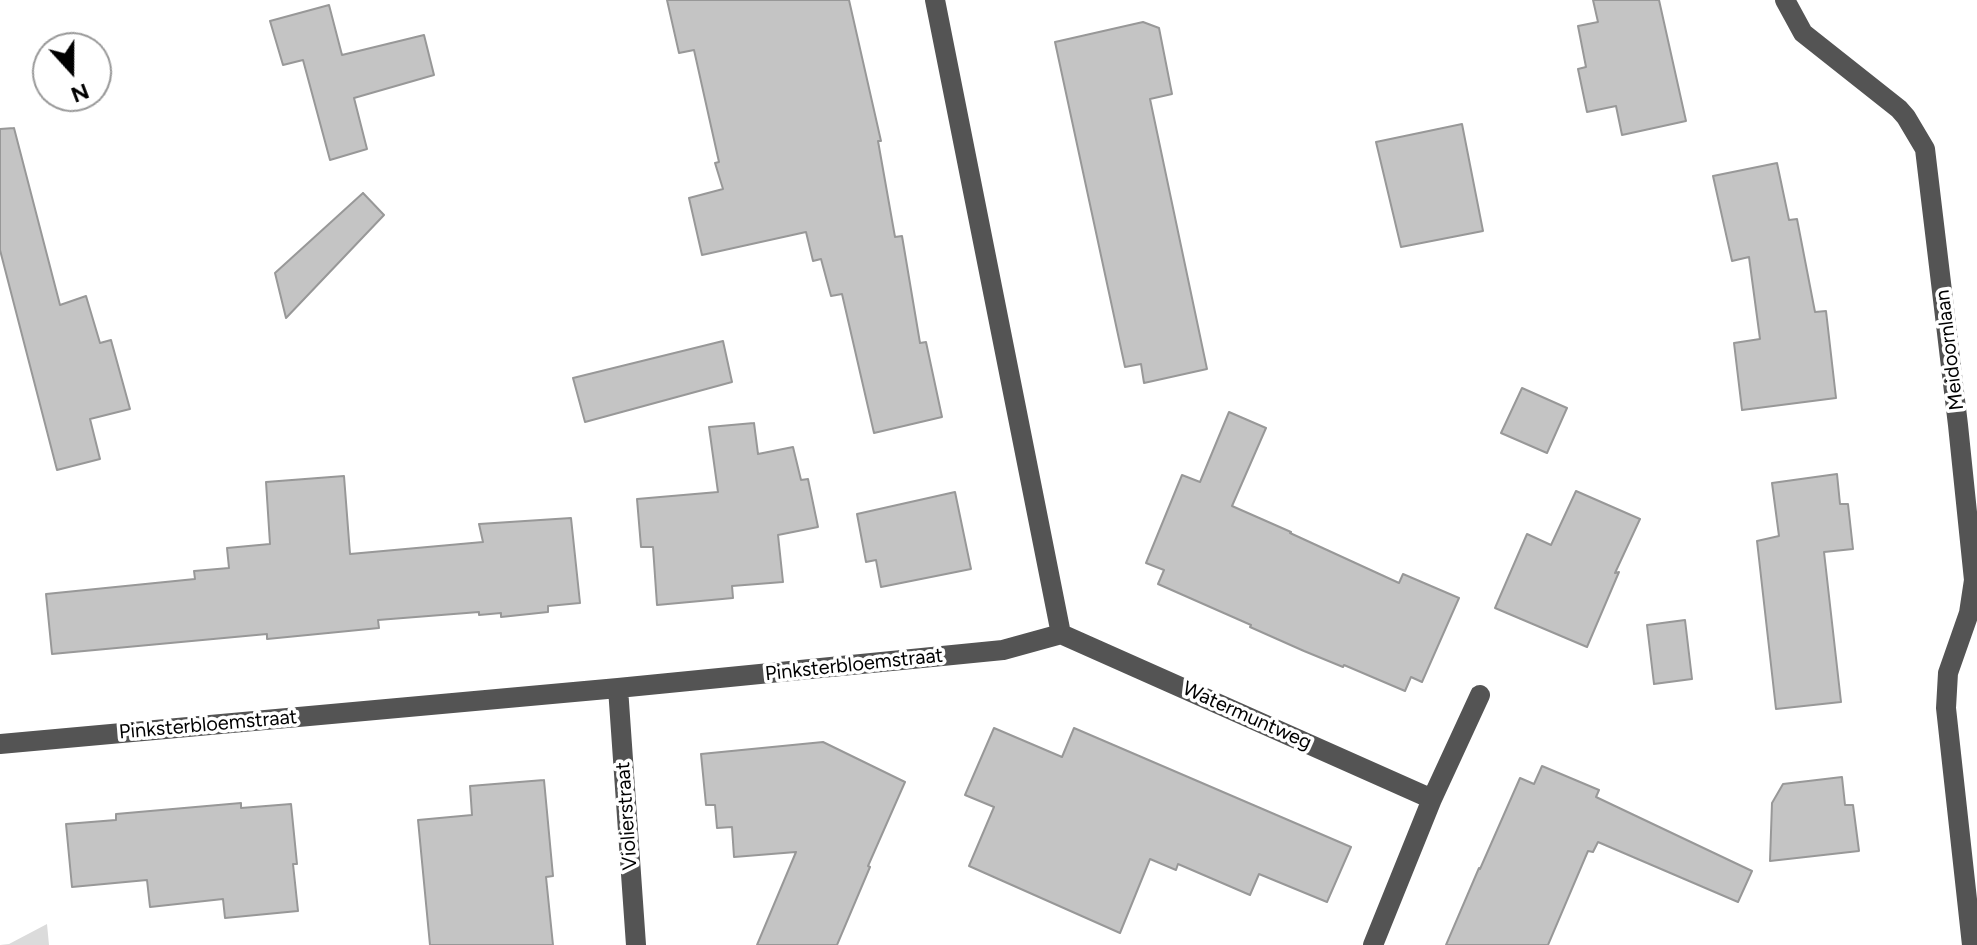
<!DOCTYPE html>
<style>
body{margin:0}
#map{position:relative;width:1977px;height:945px;overflow:hidden;background:#fff;font-family:Figtree,sans-serif}
canvas{display:block}
.north{position:absolute;left:32px;top:32px;width:80px;height:80px;box-sizing:border-box;background:#fff;border:2px solid #999;border-radius:50%;rotate:159deg;font-size:22px;font-weight:700;line-height:32px;text-align:center;color:#000}
.north::after{content:'';display:block;margin:auto;width:28px;height:36px;background:#000;clip-path:polygon(50% 0,100% 100%,50% 72%,0 100%)}
</style>
<div id="map">
<canvas width="1977" height="945"></canvas>
<div class="north">N</div>
</div>
<script>
const ctx = document.querySelector('canvas').getContext('2d');
ctx.lineJoin = 'round';
function fill(path, color) { ctx.fillStyle = color; ctx.fill(path, 'evenodd'); }
const toPath = rows => new Path2D(rows.map(r => 'M' + r).join(''));
function stroke(path, color, width, dash) { ctx.strokeStyle = color; ctx.lineWidth = width; ctx.lineCap = dash ? 'butt' : 'round'; ctx.setLineDash(dash || []); ctx.stroke(path); }
function label(font, color, halo, rows, align = 'center') {
  ctx.font = font + ' Figtree,sans-serif'; ctx.lineWidth = 7; ctx.setLineDash([]); ctx.textBaseline = 'middle'; ctx.strokeStyle = halo; ctx.fillStyle = color; for (const [text, x, y, turn = 0] of rows) {
    ctx.save(); ctx.translate(x, y); ctx.rotate((+turn || 0) * Math.PI / 180); ctx.textAlign = isNaN(turn) ? turn : align; if (halo) ctx.strokeText(text, 0, 0); ctx.fillText(text, 0, 0); ctx.restore();
  }
}
fill(toPath([
 [47,924,49,945,0,945,9,944]
]), '#dbdbdb');
const building = toPath([
 [667,0,849,0,881,141,878,141,895,237,902,236,920,343,926,342,942,417,874,433,842,294,831,296,821,259,813,261,806,232,702,255,689,198,723,189,715,163,719,162,694,50,679,53,667,0],
 [1593,0,1659,0,1686,121,1622,135,1616,106,1587,112,1578,69,1586,67,1578,26,1598,22,1593,0],
 [329,5,342,55,424,35,434,75,354,98,367,149,330,160,303,60,283,65,270,21,329,5],
 [1143,22,1159,28,1172,94,1150,99,1207,369,1144,383,1141,364,1125,367,1055,42,1143,22],
 [1462,124,1483,231,1401,247,1376,142,1462,124],
 [14,128,60,305,86,296,100,343,111,340,130,409,90,419,100,459,57,470,0,250,0,129,14,128],
 [1777,163,1789,220,1797,219,1815,312,1826,311,1836,398,1742,410,1734,343,1760,339,1749,257,1732,261,1713,176,1777,163],
 [363,193,384,215,286,318,275,273,363,193],
 [723,341,732,382,585,422,573,378,723,341],
 [1522,388,1567,408,1547,453,1501,433,1522,388],
 [1229,412,1266,428,1232,506,1291,532,1290,533,1399,583,1403,574,1459,598,1422,682,1411,677,1405,691,1344,665,1343,667,1304,651,1250,627,1251,625,1158,584,1164,570,1146,563,1182,475,1200,482,1229,412],
 [754,423,758,454,793,447,801,480,808,479,818,527,778,535,783,582,732,586,733,598,657,605,653,547,641,547,637,499,718,492,709,427,754,423],
 [1837,474,1840,504,1848,504,1853,549,1824,552,1841,702,1776,709,1757,541,1779,536,1772,483,1837,474],
 [344,476,350,554,483,542,479,524,571,518,580,603,548,606,548,612,501,617,501,613,479,615,479,612,378,620,379,628,267,639,267,634,52,654,46,594,195,579,194,571,229,568,227,548,270,544,266,482,344,476],
 [1576,491,1640,519,1615,573,1619,572,1587,647,1495,608,1527,534,1551,545,1576,491],
 [955,492,971,569,881,587,876,560,866,562,857,514,955,492],
 [1685,620,1692,679,1654,684,1647,625,1685,620],
 [994,728,1062,757,1074,728,1351,847,1327,902,1259,874,1250,895,1178,864,1176,870,1150,859,1120,933,969,866,994,807,965,795,994,728],
 [823,742,905,782,868,866,870,867,837,945,757,945,796,852,734,857,732,827,717,828,715,805,706,805,701,754,823,742],
 [1542,766,1599,790,1596,797,1752,871,1738,902,1598,842,1593,852,1588,851,1548,945,1446,945,1479,868,1480,869,1520,778,1534,784,1542,766],
 [1842,777,1845,805,1853,805,1859,851,1770,861,1772,803,1783,784,1842,777],
 [544,780,553,876,546,877,553,945,430,945,418,820,472,815,470,786,544,780],
 [241,803,241,808,291,804,297,864,293,864,298,911,225,918,223,899,150,907,147,880,72,887,66,824,116,820,116,814,241,803]
]);
fill(building, '#c4c4c4');
stroke(building, '#989898', 2);
stroke(toPath([
 [935,0,1061,634],
 [1785,0,1803,33,1899,109,1906,117,1925,149,1958,425,1974,580,1969,613,1948,673,1946,708,1972,945],
 [1061,634,1432,799,1373,945],
 [618,688,636,945],
 [0,744,618,688,1003,650,1061,634],
 [1432,799,1480,695]
]), '#545454', 20);
label('20px', '#000', '#fff', [
 ["Meidoornlaan",1950,350,-97],
 ["Pinksterbloemstraat",854,665,-6],
 ["Watermuntweg",1247,716,24],
 ["Pinksterbloemstraat",208,725,-5],
 ["Violierstraat",627,816,-94]
]);
</script>
